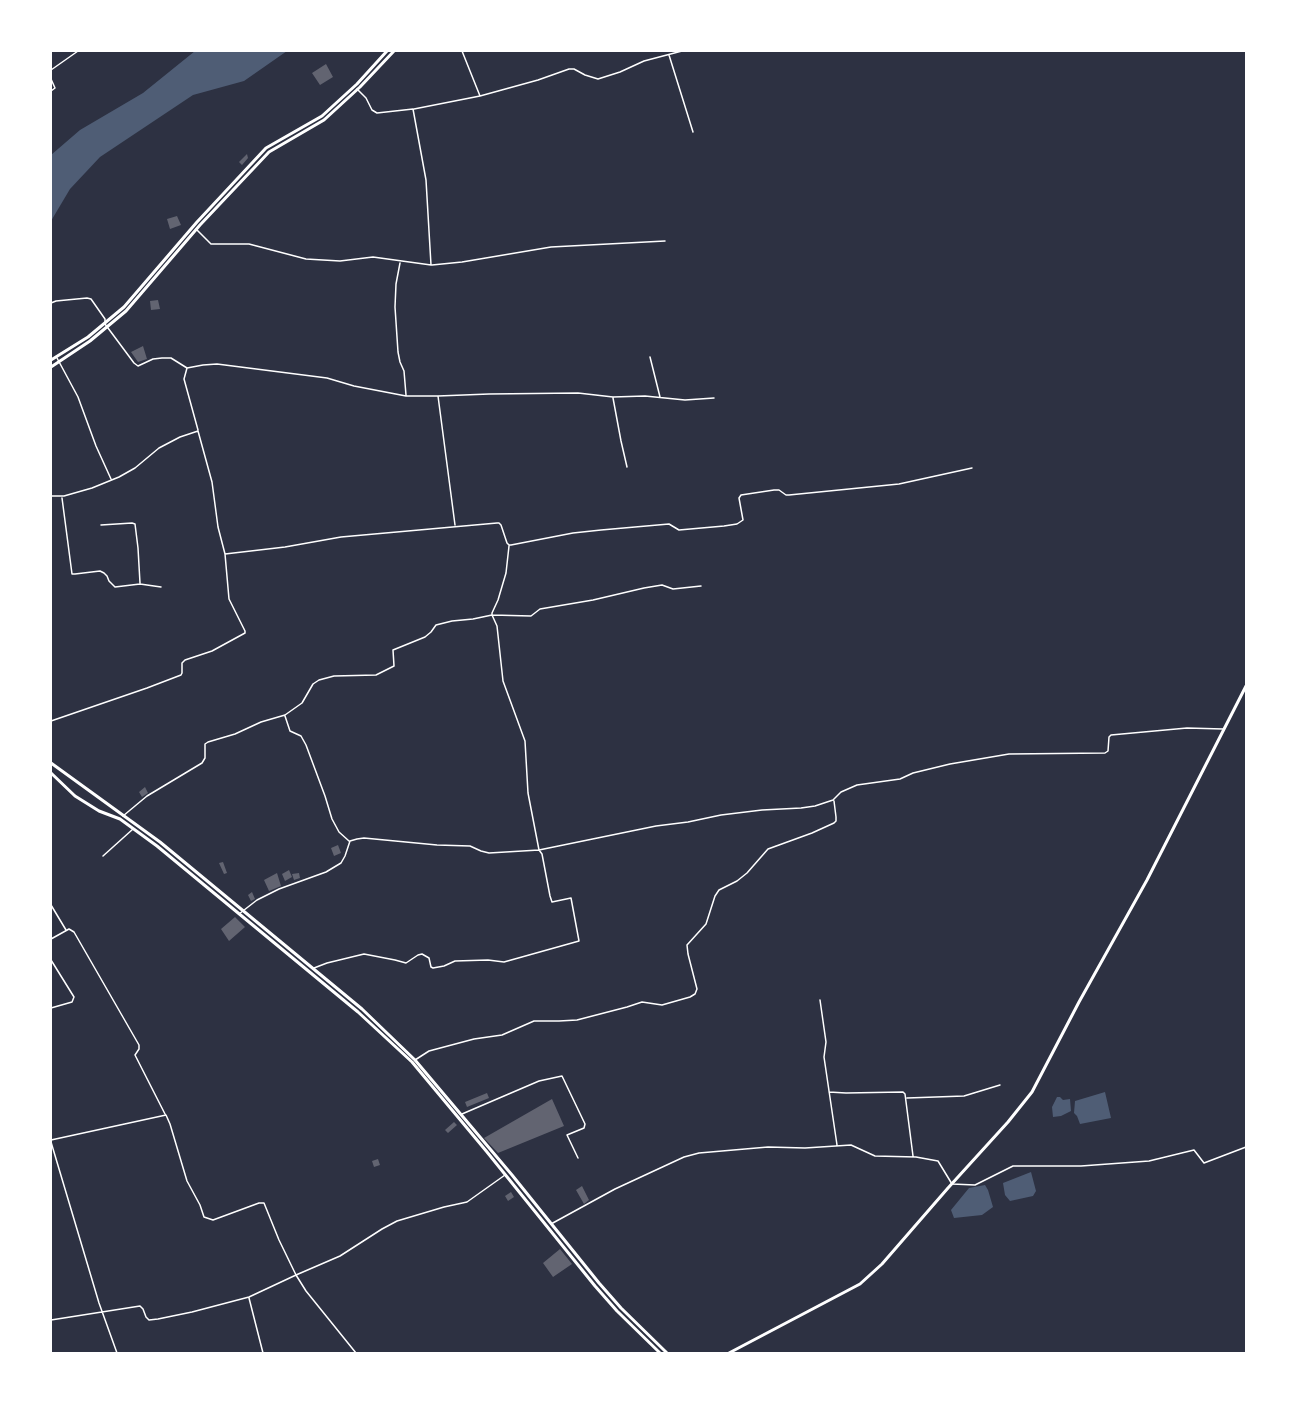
<!DOCTYPE html>
<style>
body{margin:0}
#map{position:relative;width:1297px;height:1404px;overflow:hidden;background:#2d3142;font-family:Karla,sans-serif}
canvas{display:block}
.frame{position:absolute;inset:0;border:52px solid #fff;pointer-events:none}
</style>
<div id="map">
<canvas width="1297" height="1404"></canvas>
<div class="frame"></div>
</div>
<script>
const ctx = document.querySelector('canvas').getContext('2d');
ctx.lineJoin = 'round';
function fill(path, color) { ctx.fillStyle = color; ctx.fill(path, 'evenodd'); }
const toPath = rows => new Path2D(rows.map(r => 'M' + r).join(''));
function stroke(path, color, width, dash) { ctx.strokeStyle = color; ctx.lineWidth = width; ctx.lineCap = dash ? 'butt' : 'round'; ctx.setLineDash(dash || []); ctx.stroke(path); }
fill(toPath([
 [195,51,287,51,244,81,193,95,100,157,70,189,51,221,51,155,80,130,143,93],
 [1105,1092,1111,1118,1080,1124,1077,1116,1074,1113,1075,1101],
 [1057,1097,1060,1097,1063,1100,1070,1099,1071,1111,1061,1116,1053,1117,1052,1107],
 [1031,1172,1036,1191,1033,1196,1010,1201,1005,1195,1003,1183],
 [985,1185,988,1190,993,1207,982,1215,954,1218,951,1210,969,1188]
]), '#4f5d75');
fill(toPath([
 [326,64,333,77,320,85,312,73],
 [247,154,248,158,242,165,239,162],
 [177,216,181,225,170,229,167,219],
 [158,300,160,309,151,310,150,301],
 [143,346,147,359,138,362,131,352],
 [145,787,148,793,142,797,139,792],
 [338,845,341,853,334,856,331,848],
 [223,862,227,873,224,874,219,863],
 [289,870,292,877,285,881,282,874],
 [277,873,281,886,269,891,264,880],
 [299,873,300,878,294,880,292,874],
 [252,892,255,899,251,901,248,895],
 [235,917,245,927,229,941,221,929],
 [487,1093,489,1098,467,1107,465,1102],
 [552,1099,564,1126,498,1153,484,1138],
 [454,1122,457,1125,448,1133,445,1130],
 [378,1159,380,1165,374,1167,372,1161],
 [582,1186,589,1200,584,1204,576,1190],
 [511,1192,514,1197,508,1201,505,1196],
 [560,1249,572,1264,553,1277,543,1263]
]), '#626471');
stroke(toPath([
 [462,51,480,96,538,80,569,69,574,69,585,75,598,79,620,72,644,61,682,51],
 [669,55,693,132],
 [51,70,78,51],
 [51,79,55,88,51,91],
 [414,109,480,96],
 [196,229,211,244,249,244,306,259,340,261,373,257,431,265,426,180,413,109,377,113,372,110,366,98,357,89],
 [400,263,396,284,395,307,398,352,400,362,404,371,406,395],
 [432,265,462,262,551,247,665,241],
 [51,303,56,301,87,298,91,299,105,319,105,324,134,363,138,366,153,359,162,358,171,358,187,368,203,365,217,364,327,378,354,386,406,396,438,396,489,394,578,393,613,397,645,396,685,400,714,398],
 [650,357,660,397],
 [57,358,78,397,96,446,111,479],
 [187,368,184,379,198,430],
 [438,396,455,525],
 [613,398,621,441,627,467],
 [51,496,64,496,92,488,119,477,135,468,159,448,180,437,198,431,212,482,218,527,225,554,229,599,245,631,245,633,212,651,185,660,182,663,182,673,181,675,147,688,51,721],
 [62,498,72,574,75,574,100,571,104,573,107,576,109,581,115,587,140,584,161,587],
 [101,525,132,523,135,524,138,548,140,583],
 [225,554,285,547,341,537,497,523,499,523,501,525,507,543,509,545,511,545,573,533,601,530,669,524,679,530,724,526,737,524,743,520,739,498,741,495,774,490,779,490,786,495,789,495,899,484,972,468],
 [285,716,290,731,301,736,306,745,325,796,332,819,339,832,349,841],
 [123,816,147,796,202,763,205,758,205,744,208,742,235,734,261,722,285,715,302,703,313,684,319,680,334,676,376,675,394,666,393,650,425,637,431,632,436,625,452,621,473,619,492,615,492,613,498,600,506,573,509,546],
 [103,856,133,829],
 [51,905,66,930],
 [239,914,257,900,279,889,326,872,341,863,345,856,350,841,357,839,364,838,437,845,470,846,481,851,489,853,539,850,656,826,688,822,721,815,762,810,801,808,815,806,833,800,841,792,857,785,900,779,913,773,950,764,1009,754,1105,753,1108,751,1109,737,1111,735,1187,728,1223,729],
 [51,939,69,929,74,932,139,1045,139,1049,135,1055,165,1114],
 [51,960,74,997,72,1002,51,1008],
 [314,968,327,963,364,954,395,960,406,963,418,955,422,954,429,958,431,967,433,968,444,966,455,961,488,960,504,962,579,941,571,898,552,902,550,896,542,854,539,850,528,793,525,741,503,681,497,626,492,615,531,616,540,609,593,600,644,588,662,585,673,589,701,586],
 [820,1000,826,1042,824,1057,837,1145],
 [415,1060,429,1051,474,1039,502,1035,534,1021,559,1021,577,1020,627,1007,642,1002,662,1005,690,997,695,994,697,989,688,954,687,945,706,924,715,896,719,890,737,881,747,873,768,849,812,833,834,823,836,821,836,817,834,801],
 [829,1092,846,1093,903,1092,905,1094,913,1156],
 [907,1098,964,1096,1000,1085],
 [462,1114,539,1081,562,1076,585,1124,584,1128,567,1135,578,1158],
 [51,1140,166,1115,170,1124,187,1181,200,1205,204,1217,213,1220,259,1203,264,1203,279,1240,296,1275,340,1256,382,1229,397,1221,444,1207,467,1202,505,1175],
 [51,1142,99,1303,117,1353],
 [551,1224,615,1189,684,1157,699,1153,768,1147,805,1148,851,1145,875,1156,916,1157,938,1161,952,1184,975,1185,1013,1166,1081,1166,1149,1161,1194,1150,1204,1163,1246,1147],
 [249,1298,263,1353],
 [51,1320,140,1306,143,1309,146,1317,149,1320,158,1319,192,1312,249,1297,296,1275,306,1291,356,1353]
]), '#fff', 1.5);
stroke(toPath([
 [51,360,88,337,124,307,197,222,266,148,322,116,334,105,357,84,387,51],
 [51,367,90,341,126,311,200,225,269,152,324,120,360,87,394,51],
 [51,763,160,842,362,1009,415,1060,512,1175,599,1283,621,1308,667,1353],
 [51,773,75,796,99,811,120,819,157,846,358,1012,412,1062,487,1152,595,1286,617,1311,660,1353],
 [729,1353,860,1284,882,1264,948,1188,1008,1122,1032,1092,1079,1002,1147,880,1246,686]
]), '#fff', 3);
</script>
